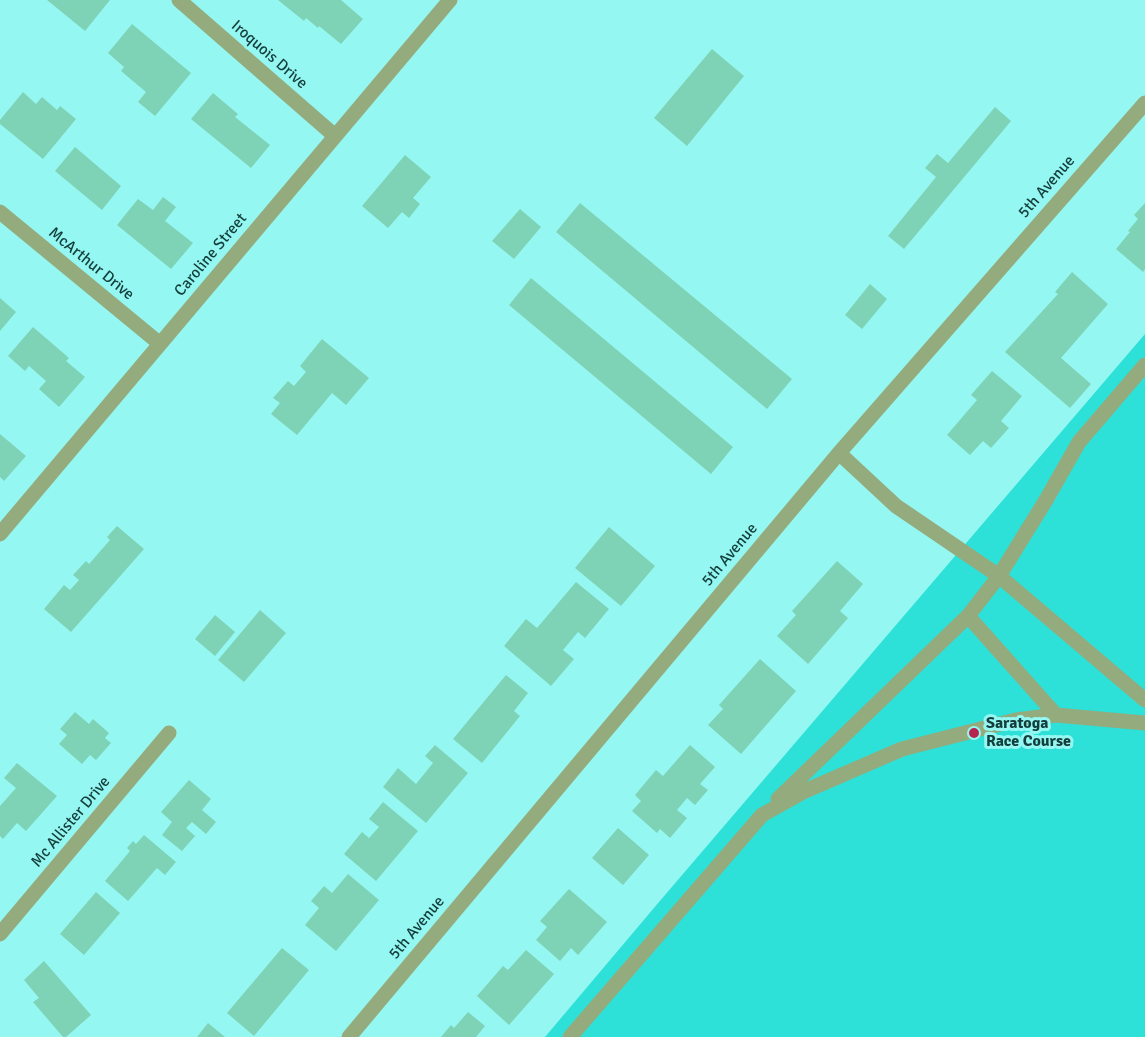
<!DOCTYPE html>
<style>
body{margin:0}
canvas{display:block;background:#95f7f1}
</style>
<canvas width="1145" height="1037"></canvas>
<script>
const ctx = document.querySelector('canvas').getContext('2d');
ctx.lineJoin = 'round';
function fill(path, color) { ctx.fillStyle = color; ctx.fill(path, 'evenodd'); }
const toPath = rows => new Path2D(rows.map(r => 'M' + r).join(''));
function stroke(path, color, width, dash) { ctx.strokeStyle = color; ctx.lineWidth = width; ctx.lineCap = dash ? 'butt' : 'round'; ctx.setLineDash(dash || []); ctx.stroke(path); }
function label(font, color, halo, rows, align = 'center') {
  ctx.font = font + ' Signika,sans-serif'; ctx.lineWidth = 6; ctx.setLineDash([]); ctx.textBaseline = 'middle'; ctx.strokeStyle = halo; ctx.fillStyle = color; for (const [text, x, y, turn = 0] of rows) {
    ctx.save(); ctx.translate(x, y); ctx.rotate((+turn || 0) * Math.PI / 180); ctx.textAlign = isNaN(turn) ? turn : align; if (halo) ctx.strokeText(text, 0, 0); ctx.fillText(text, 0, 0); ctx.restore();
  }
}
fill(toPath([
 [1145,334,1145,1037,545,1037,659,902]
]), '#2de0d8');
fill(toPath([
 [47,0,110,0,85,31],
 [278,0,341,0,363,19,341,44,319,26,318,28,306,18,304,21],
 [132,24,191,73,155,116,138,102,146,92,121,71,124,67,108,53],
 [712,49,744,76,687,146,654,118],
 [23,92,36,104,42,97,57,110,60,106,76,119,43,159,0,124,0,120],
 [213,93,238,114,235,117,270,145,251,168,191,119],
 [995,107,1011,121,904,249,888,236,936,177,925,168,937,154,948,163],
 [75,147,121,186,102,210,55,171],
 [405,155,431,177,413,198,420,204,409,218,402,212,388,228,362,206],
 [163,197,176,207,165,221,193,243,171,269,117,225,138,199,153,210],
 [580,203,792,379,767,409,556,232],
 [1145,203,1145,269,1143,272,1116,249,1130,232,1128,231,1138,219,1134,215],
 [520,209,541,227,514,259,492,241],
 [1072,272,1108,304,1061,358,1091,384,1070,408,1005,352,1058,294,1055,292],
 [531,278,733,447,711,474,509,305],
 [870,284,887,299,862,329,845,315],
 [0,298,16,312,0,331],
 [33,327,69,358,66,361,85,377,59,407,39,389,46,381,29,366,25,371,8,356],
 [322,339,369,378,346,405,332,393,297,435,271,414,280,403,273,398,288,381,294,386,306,372,300,366],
 [992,371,1022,396,1001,421,1009,428,991,448,983,441,970,455,947,435,977,400,971,395],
 [0,434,26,456,4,481,0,477],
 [117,526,144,549,71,632,44,609,64,585,70,590,79,580,73,575,86,561,89,564,110,540,107,537],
 [609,527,655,566,621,606,575,568],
 [837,561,863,584,840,611,848,618,808,664,777,636,796,615,792,611],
 [576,582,609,609,585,638,578,632,563,650,574,659,551,686,504,646,526,619,537,628],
 [260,610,286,633,244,682,218,660],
 [215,615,235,632,215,656,195,639],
 [760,659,796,691,741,754,708,725,723,709,719,705],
 [506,675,528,693,514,711,520,716,482,763,453,739],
 [75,712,89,724,93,719,109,733,105,738,111,743,96,760,90,755,82,764,59,744,67,735,60,729],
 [435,745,468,773,426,823,383,787,398,768,416,784,433,763,425,756],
 [690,745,715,767,700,784,708,790,695,805,687,798,677,810,687,818,670,838,660,829,657,833,632,811,641,801,635,795,656,770,663,776],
 [17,763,57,796,26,831,17,823,3,839,0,836,0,806,16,788,4,778],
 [189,780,211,799,202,810,216,822,206,834,192,822,186,828,195,836,182,851,162,835,172,822,161,812],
 [383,802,418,831,376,881,344,854,362,832,369,838,379,827,369,819],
 [618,828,649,855,623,885,592,858],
 [144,835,176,862,165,875,157,868,128,901,105,881,130,851,127,848,133,841,136,844],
 [348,874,379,900,336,951,305,925,319,908,311,901,324,886,332,893],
 [569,889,607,922,578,955,571,948,560,961,536,940,547,927,540,921],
 [96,892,120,913,84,955,60,934],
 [282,948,309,970,254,1036,227,1013],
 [526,950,554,974,509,1025,477,996,503,966,508,970],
 [44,961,91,1015,66,1037,63,1037,33,1002,39,998,24,980],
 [468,1012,485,1026,476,1037,441,1037,451,1025,454,1028],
 [208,1023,225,1037,197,1037]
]), '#7ed3b6');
stroke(toPath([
 [179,0,335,136],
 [0,212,159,343],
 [1145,365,1079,442,1046,500,999,576,1145,700],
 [0,534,450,0],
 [968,616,1056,715],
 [778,799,968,616,999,576,896,506,839,453],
 [0,934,169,733],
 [349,1037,839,453,1145,103],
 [570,1037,762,815,805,791,902,749,1016,720,1056,715,1145,723]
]), '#94ac7d', 15);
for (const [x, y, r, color] of [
 [974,733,6,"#b5244d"]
]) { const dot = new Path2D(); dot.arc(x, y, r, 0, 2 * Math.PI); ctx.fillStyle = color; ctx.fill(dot); stroke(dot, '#95f7f1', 2); }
label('16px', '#143e3c', '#95f7f1', [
 ["Iroquois Drive",269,55,41],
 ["5th Avenue",1047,187,-49],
 ["Caroline Street",211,255,-50],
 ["McArthur Drive",91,264,39],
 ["5th Avenue",730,555,-50],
 ["Mc Allister Drive",71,822,-50],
 ["5th Avenue",417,928,-50]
]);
label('bold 16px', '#143e3c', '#95f7f1', [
 ["Saratoga",986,724],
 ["Race Course",986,742]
], 'left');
</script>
